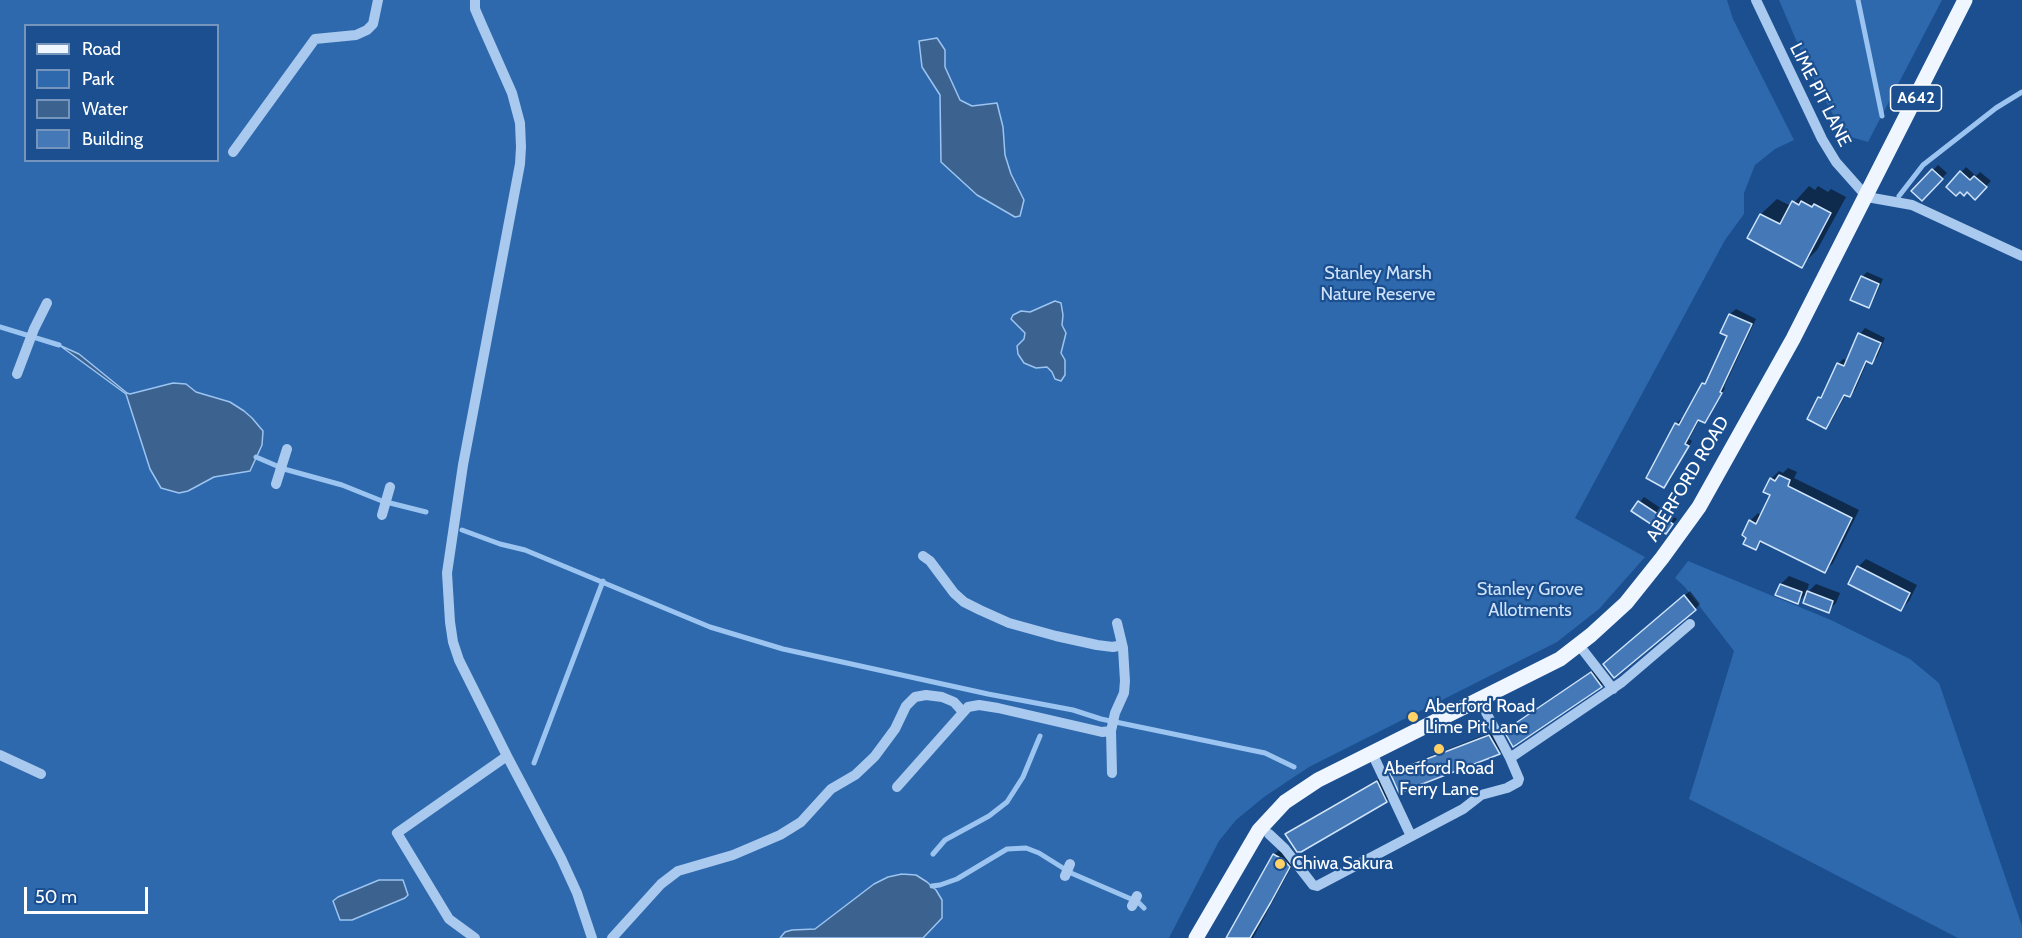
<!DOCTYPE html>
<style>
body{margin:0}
#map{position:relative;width:2022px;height:938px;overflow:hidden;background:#1b4f8f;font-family:Cabin,sans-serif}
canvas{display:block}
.legend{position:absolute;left:24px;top:24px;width:195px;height:138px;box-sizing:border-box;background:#1b4f8f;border:2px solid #7695bc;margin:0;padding:8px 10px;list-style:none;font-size:18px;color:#fff}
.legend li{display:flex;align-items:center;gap:12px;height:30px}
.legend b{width:30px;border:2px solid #7695bc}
.scale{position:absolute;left:24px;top:887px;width:124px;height:27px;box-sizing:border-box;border:3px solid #fff;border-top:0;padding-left:8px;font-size:18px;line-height:21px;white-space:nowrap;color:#fff;-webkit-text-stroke:4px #1b4f8f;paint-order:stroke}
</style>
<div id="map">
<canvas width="2022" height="938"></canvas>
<ul class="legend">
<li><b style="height:8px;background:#f0f6ff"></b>Road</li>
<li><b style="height:16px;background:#2e69ad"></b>Park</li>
<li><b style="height:16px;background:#3c6290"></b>Water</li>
<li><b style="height:16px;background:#4478b7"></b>Building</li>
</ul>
<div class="scale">50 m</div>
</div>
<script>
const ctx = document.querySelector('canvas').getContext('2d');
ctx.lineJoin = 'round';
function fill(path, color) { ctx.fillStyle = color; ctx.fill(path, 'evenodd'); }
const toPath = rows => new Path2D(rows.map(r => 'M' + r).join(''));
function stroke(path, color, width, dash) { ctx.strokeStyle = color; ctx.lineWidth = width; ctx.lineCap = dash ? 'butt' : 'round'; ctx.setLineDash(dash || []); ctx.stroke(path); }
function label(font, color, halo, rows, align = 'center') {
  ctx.font = font + ' Cabin,sans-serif'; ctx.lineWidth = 4.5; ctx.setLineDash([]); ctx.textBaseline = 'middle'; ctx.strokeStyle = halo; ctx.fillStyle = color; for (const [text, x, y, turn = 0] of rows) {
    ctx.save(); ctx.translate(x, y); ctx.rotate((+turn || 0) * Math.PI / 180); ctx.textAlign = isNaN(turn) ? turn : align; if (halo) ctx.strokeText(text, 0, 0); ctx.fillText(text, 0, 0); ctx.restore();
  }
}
fill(toPath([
 [0,0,1727,0,1733,19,1794,140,1775,149,1755,165,1744,193,1744,214,1725,240,1575,518,1645,557,1599,609,1557,642,1309,767,1264,797,1236,820,1219,841,1169,938,0,938],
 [26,26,218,26,218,160,26,160],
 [1779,0,1942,0,1868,142,1844,135,1808,68],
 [1688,561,1831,620,1910,659,1939,683,2022,926,2022,938,1958,938,1689,799,1734,651,1684,586,1675,578]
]), '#2e69ad');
const water = toPath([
 [937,38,945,50,945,67,960,100,972,106,997,103,1003,127,1005,155,1011,174,1024,200,1020,216,1015,217,977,195,941,162,940,95,922,67,919,41,937,38],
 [1055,301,1061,303,1063,315,1062,325,1066,333,1061,353,1065,360,1065,375,1061,381,1055,379,1052,372,1047,367,1036,368,1024,363,1018,354,1017,346,1024,339,1025,333,1011,319,1013,315,1021,311,1030,312,1055,301],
 [59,345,79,354,127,393,130,394,173,383,186,384,196,392,230,402,244,411,252,418,263,431,262,445,250,471,214,477,188,491,179,493,161,488,150,469,126,394,59,345],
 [902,874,916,875,927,882,936,890,942,900,942,918,923,938,780,938,785,932,792,930,815,929,874,884,888,877,902,874],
 [379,880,403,880,408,895,405,898,352,920,340,920,333,901,338,897,379,880]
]);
fill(water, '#3c6290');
stroke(water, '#9cc4f0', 1.5);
fill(toPath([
 [1938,165,1947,173,1922,199,1913,191],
 [1966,167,1976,176,1980,172,1991,181,1975,198,1967,190,1948,187],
 [1809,186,1815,190,1818,186,1828,192,1831,189,1846,197,1817,250,1801,266,1749,238,1761,214,1777,199,1791,206],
 [1867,272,1883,279,1873,301,1868,306,1862,277],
 [1736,309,1756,319,1724,387,1725,388,1709,416,1704,422,1700,419,1689,439,1692,441,1669,482,1664,487,1676,424,1681,419,1683,420,1704,384,1709,378,1729,335,1722,332,1730,314],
 [1865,328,1885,338,1877,357,1872,362,1868,360,1855,390,1849,395,1846,394,1831,422,1826,427,1820,398,1825,393,1838,364,1843,359,1848,361,1860,334],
 [1788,468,1797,472,1794,478,1859,510,1833,563,1825,571,1763,541,1756,548,1750,521,1758,513,1762,516,1772,495,1771,479,1779,471,1783,473],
 [1644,497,1677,519,1666,532,1633,511],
 [1866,559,1917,585,1909,601,1901,609,1858,567],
 [1789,576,1809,584,1806,594,1798,602,1781,584],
 [1816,584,1840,593,1836,603,1828,611,1808,592],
 [1690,591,1700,604,1695,609,1610,659],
 [1596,668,1606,681,1601,686,1506,731],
 [1495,731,1504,748,1499,753,1392,774,1397,769],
 [1382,777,1391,796,1386,801,1287,834,1292,829],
 [1279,850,1294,862,1253,938,1228,938,1274,855]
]), '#0007');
stroke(toPath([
 [1858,0,1882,116],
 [1899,196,1923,165,1996,108,2022,92],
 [0,327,59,345],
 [256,457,284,469,342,485,382,501,426,512],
 [462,530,500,544,525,550,710,627,783,649,988,694,1073,710,1101,719,1265,753,1294,767],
 [534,763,603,581],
 [933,854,945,840,989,816,1007,802,1023,777,1040,736],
 [932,886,940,885,957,879,1007,849,1026,848,1039,853,1071,873,1138,902,1144,908]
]), '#9cc4f0', 5);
const building = toPath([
 [1932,169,1943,179,1922,201,1911,191,1932,169],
 [1960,171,1970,180,1974,176,1987,187,1975,200,1967,192,1964,196,1960,192,1956,196,1946,187,1960,171],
 [1792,201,1799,205,1801,201,1812,207,1814,204,1831,213,1802,268,1747,238,1760,214,1780,224,1792,201],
 [1861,276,1879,284,1869,308,1850,300,1861,276],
 [1729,314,1752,324,1720,392,1722,393,1705,423,1698,420,1685,444,1689,446,1664,488,1646,478,1675,423,1679,425,1702,383,1705,384,1727,336,1720,333,1729,314],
 [1858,333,1881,343,1872,364,1866,361,1850,397,1844,395,1826,429,1807,419,1818,397,1821,398,1837,363,1844,366,1858,333],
 [1779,475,1790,480,1788,486,1852,518,1825,573,1760,541,1756,550,1743,544,1746,538,1742,535,1749,520,1756,524,1770,495,1763,492,1770,478,1775,481,1779,475],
 [1638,501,1673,524,1666,534,1631,511,1638,501],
 [1857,566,1910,593,1901,611,1848,584,1857,566],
 [1780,584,1802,592,1798,604,1775,595,1780,584],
 [1807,591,1833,601,1829,613,1803,603,1807,591],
 [1684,595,1696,610,1614,678,1603,664,1684,595],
 [1591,672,1602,687,1513,747,1504,731,1591,672],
 [1489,735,1500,754,1399,793,1390,773,1489,735],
 [1377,781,1387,802,1301,852,1297,852,1285,834,1377,781],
 [1273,854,1284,860,1290,867,1271,902,1250,938,1226,938,1273,854]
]);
fill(building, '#4478b7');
stroke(building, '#cfe3fa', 1.5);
stroke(toPath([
 [475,0,475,9,481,23,512,93,520,123,521,147,520,164,463,465,447,573,450,622,453,642,459,660,507,756,561,858,577,893,592,938],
 [1756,0,1822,139,1836,162,1867,197,1912,205,2022,256],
 [233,152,315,39,356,35,367,30,373,24,378,0],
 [17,374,34,329,47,303],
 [276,484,287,449],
 [382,515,390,487],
 [923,556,930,561,954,593,964,602,980,610,1009,623,1056,636,1097,645,1113,647,1122,645],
 [1579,645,1613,689],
 [1479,699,1510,758],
 [1372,753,1411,836],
 [0,755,41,774],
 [1112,773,1111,731,1115,713,1124,693,1125,681,1123,648,1117,623],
 [897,787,968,707,979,705,998,708,1102,732,1111,731],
 [1269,834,1285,849,1313,885,1317,886,1463,809,1481,795,1507,788,1518,782,1519,779,1510,758,1622,682,1690,624],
 [1065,876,1070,864],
 [1132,906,1137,896],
 [475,938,449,919,397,833,507,756],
 [612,938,661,884,678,871,733,855,780,835,801,822,831,789,855,775,875,756,895,729,906,706,915,697,926,695,942,697,954,702,963,712]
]), '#a9c9ee', 10);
stroke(toPath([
 [1196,938,1259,830,1285,802,1318,780,1560,659,1591,635,1626,603,1662,558,1699,507,1793,339,1965,0]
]), '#f0f6ff', 15);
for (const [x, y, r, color] of [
 [1413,717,6,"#ffd166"],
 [1439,749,6,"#ffd166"],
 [1280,864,6,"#ffd166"]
]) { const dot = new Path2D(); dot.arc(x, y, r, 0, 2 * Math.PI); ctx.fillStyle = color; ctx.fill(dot); stroke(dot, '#1b4f8f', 2); }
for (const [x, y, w] of [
 [1916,98,51]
]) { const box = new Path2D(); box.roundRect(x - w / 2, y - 13, w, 26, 4.5); ctx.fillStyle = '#1b4f8f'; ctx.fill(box); stroke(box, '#fff', 1.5); }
label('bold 16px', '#fff', null, [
 ["A642",1916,98]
]);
label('18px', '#fff', '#1b4f8f', [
 ["LIME PIT LANE",1820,95,63],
 ["ABERFORD ROAD",1688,479,-59]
]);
label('18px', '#cfe3fa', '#1b4f8f', [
 ["Stanley Marsh",1378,274],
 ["Nature Reserve",1378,295],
 ["Stanley Grove",1530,590],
 ["Allotments",1530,611]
]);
label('18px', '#fff', '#1b4f8f', [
 ["Aberford Road",1425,707],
 ["Lime Pit Lane",1425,728],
 ["Aberford Road",1439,769,"center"],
 ["Ferry Lane",1439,790,"center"],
 ["Chiwa Sakura",1292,864]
], 'left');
</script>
